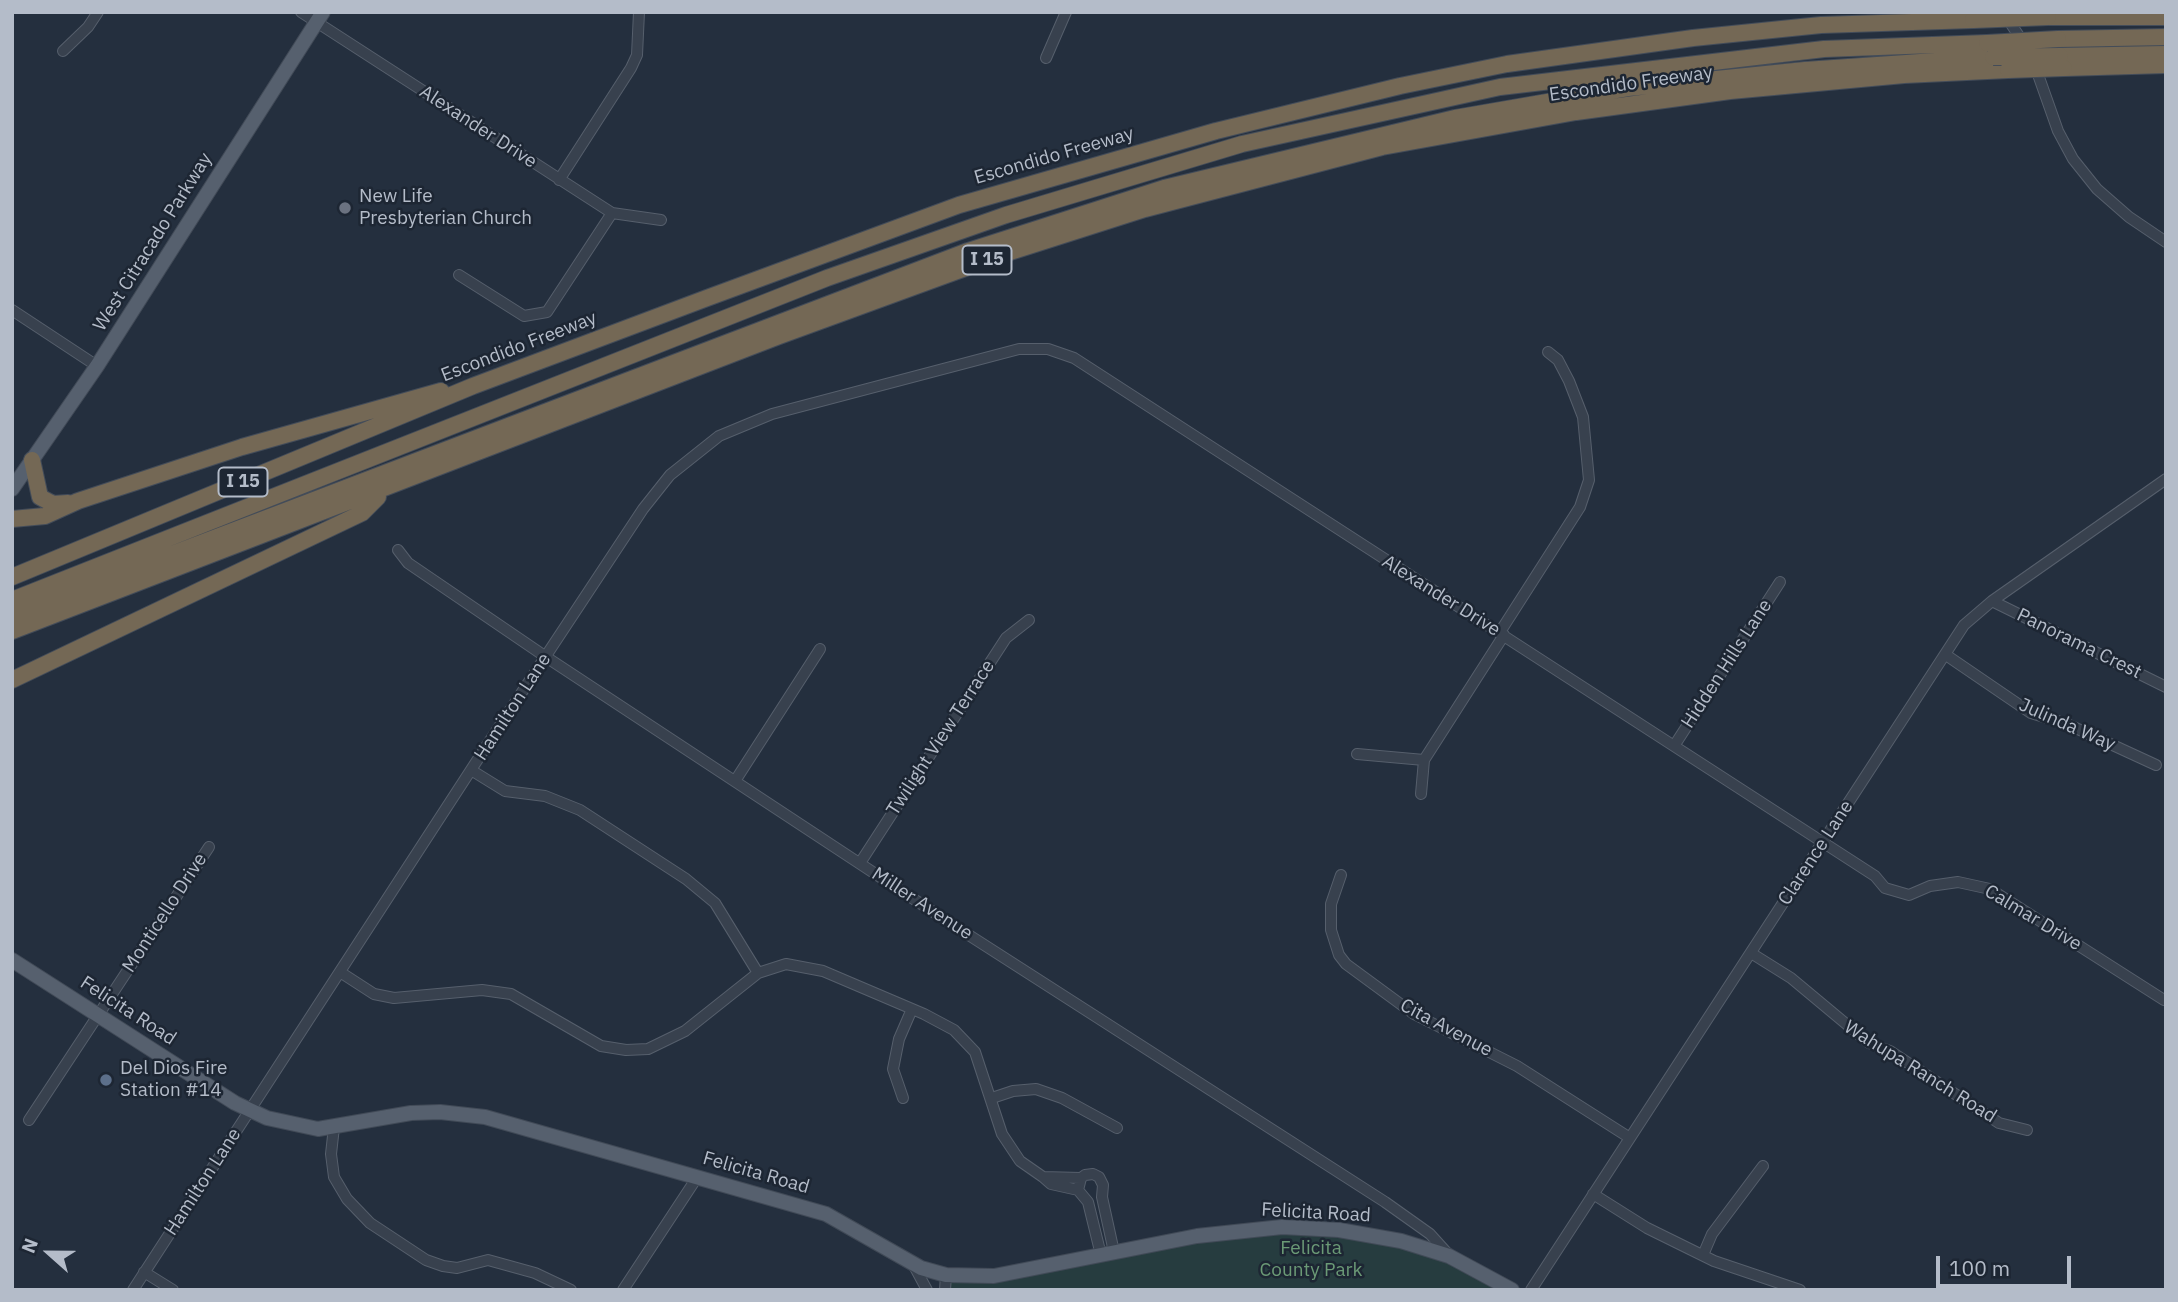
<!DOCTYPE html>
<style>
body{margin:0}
#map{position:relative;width:2178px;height:1302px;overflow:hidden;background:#242f3e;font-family:"IBM Plex Sans",sans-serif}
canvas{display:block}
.frame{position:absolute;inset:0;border:14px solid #b4bcc9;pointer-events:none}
.north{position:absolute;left:14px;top:1218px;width:70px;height:70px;-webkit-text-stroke:5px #1d2633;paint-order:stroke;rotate:291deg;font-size:19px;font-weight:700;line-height:28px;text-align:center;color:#b4bcc9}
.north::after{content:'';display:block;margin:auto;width:24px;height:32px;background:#b4bcc9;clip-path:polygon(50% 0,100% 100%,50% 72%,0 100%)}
.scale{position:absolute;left:1936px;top:1256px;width:135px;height:32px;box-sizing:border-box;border:4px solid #b4bcc9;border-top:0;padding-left:9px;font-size:21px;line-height:24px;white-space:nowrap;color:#b4bcc9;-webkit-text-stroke:5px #1d2633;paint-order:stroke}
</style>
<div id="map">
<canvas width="2178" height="1302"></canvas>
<div class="frame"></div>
<div class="north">N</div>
<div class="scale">100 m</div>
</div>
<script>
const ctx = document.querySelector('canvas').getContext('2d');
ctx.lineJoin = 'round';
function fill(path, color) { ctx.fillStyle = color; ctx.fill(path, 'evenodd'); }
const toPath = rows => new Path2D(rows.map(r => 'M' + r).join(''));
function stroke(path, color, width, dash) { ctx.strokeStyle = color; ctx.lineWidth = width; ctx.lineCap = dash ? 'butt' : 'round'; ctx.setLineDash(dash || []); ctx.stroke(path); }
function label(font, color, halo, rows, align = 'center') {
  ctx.font = font + ' "IBM Plex Sans",sans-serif'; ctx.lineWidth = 5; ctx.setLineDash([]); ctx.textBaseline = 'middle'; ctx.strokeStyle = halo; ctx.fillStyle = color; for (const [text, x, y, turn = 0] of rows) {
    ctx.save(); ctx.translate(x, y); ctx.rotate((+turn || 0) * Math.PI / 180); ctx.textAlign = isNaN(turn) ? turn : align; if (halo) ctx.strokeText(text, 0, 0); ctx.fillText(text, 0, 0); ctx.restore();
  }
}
fill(toPath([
 [1245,1229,1401,1241,1512,1290,945,1290,946,1275,962,1278]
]), '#263c3f');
const minor = toPath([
 [301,12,612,213,661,220],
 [2005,15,2025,45],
 [63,51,88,27,98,12],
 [1046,58,1066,12],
 [2035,66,2058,131,2073,159,2097,189,2129,217,2166,242],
 [559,180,631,68,637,55,639,12],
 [459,275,524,316,547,312,612,213],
 [12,310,97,366],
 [398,550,408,563,546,657,950,923,1385,1202,1430,1234,1449,1255],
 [1992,601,2166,687],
 [1500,632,1580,507,1589,480,1583,417,1569,381,1558,360,1548,352],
 [1946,655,2031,713,2067,724,2156,765],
 [1674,746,1780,582],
 [1357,754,1424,760],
 [471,770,505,791,545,796,580,810,686,879,715,903,758,973],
 [735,781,820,649],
 [1421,794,1424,760,1504,635],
 [860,863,1006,638,1029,620],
 [1341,875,1331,904,1331,930,1339,955,1346,964,1414,1014,1517,1066,1630,1138],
 [1751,953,1791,978,1869,1043,1890,1051,1999,1123,2027,1130],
 [340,972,374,994,394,998,482,990,511,994,601,1046,626,1050,648,1049,685,1031,758,973,786,964,823,971,924,1014,954,1030,975,1052,1002,1134,1020,1161,1043,1177],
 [903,1098,893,1069,899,1039,912,1009],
 [992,1098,1013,1091,1036,1089,1062,1098,1117,1128],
 [29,1120,209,847],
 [334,1127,331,1154,334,1177,347,1199,370,1223,426,1260,443,1266,457,1268,488,1260,535,1273,571,1290],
 [1078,1190,1051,1184,1043,1177,1081,1178],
 [1593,1194,1647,1228,1714,1261,1800,1290],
 [1101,1255,1088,1202,1078,1190,1081,1178,1085,1175,1093,1174,1099,1177,1103,1185,1102,1197,1114,1252],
 [1703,1255,1712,1234,1763,1166],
 [913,1264,927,1290],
 [144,1272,173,1290],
 [133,1290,491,739,643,509,670,475,719,436,772,414,1019,349,1048,349,1074,358,1875,876,1885,888,1909,895,1930,886,1958,882,1990,889,2164,1000],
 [623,1290,698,1176],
 [945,1290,946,1275],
 [1531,1290,1964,625,1992,601,2166,479]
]);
const major = toPath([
 [12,489,97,366,323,12],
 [12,960,235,1103,267,1118,318,1129,411,1113,440,1112,485,1117,826,1214,921,1268,946,1275,994,1276,1197,1236,1282,1227,1339,1230,1401,1241,1449,1256,1512,1290]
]);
const highway = toPath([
 [2048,17,2166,17],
 [2058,39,2166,37],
 [2060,56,2166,54],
 [2064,68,2166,65],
 [32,460,40,497,53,504,68,503],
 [12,519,45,516,78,501,242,447,441,391],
 [12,577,473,386,707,298,959,205,1216,131,1400,86,1507,64,1693,38,1821,25,1973,20],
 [12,600,827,278,1006,215,1242,144,1500,87,1824,49,1987,43],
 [12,615,968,251,1164,188,1455,118,1628,88,1805,70,1993,57],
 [12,631,779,336,1001,255,1145,209,1382,147,1576,112,1730,91,1904,75,2008,70],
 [12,680,362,513,378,497]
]);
stroke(minor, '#565f6c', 12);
stroke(major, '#414a57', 16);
stroke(highway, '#434c59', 18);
stroke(minor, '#38414e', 10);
stroke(major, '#56606e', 14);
stroke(highway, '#746855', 16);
const highwayBridge = toPath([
 [1973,20,2048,17],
 [1987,43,2058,39],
 [1993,57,2060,56],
 [2008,70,2064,68]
]);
stroke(highwayBridge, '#434c59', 18, []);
stroke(highwayBridge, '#746855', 16);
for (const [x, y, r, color] of [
 [345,208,7,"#6b7280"],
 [106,1080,7,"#5c6f8a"]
]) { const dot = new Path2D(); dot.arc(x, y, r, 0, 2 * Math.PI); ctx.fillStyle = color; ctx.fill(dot); stroke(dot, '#1d2633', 2.5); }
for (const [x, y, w] of [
 [987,260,49],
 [243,482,49]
]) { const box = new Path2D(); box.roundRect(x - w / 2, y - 14.5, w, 29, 5); ctx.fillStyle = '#1d2633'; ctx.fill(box); stroke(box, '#b4bcc9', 2); }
label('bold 18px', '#b4bcc9', null, [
 ["I 15",987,260],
 ["I 15",243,482]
]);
label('19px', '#b4bcc9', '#1d2633', [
 ["Escondido Freeway",1631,84,-8],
 ["Alexander Drive",478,127,33],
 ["Escondido Freeway",1054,156,-16],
 ["West Citracado Parkway",153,242,-58],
 ["Escondido Freeway",519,347,-21],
 ["Alexander Drive",1441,596,32],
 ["Panorama Crest",2079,644,26],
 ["Hidden Hills Lane",1727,664,-57],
 ["Hamilton Lane",513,707,-57],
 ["Julinda Way",2067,725,24],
 ["Twilight View Terrace",941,738,-57],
 ["Clarence Lane",1816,853,-57],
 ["Miller Avenue",922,904,33],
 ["Monticello Drive",165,913,-57],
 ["Calmar Drive",2033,918,31],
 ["Felicita Road",128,1011,33],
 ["Cita Avenue",1446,1028,28],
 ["Wahupa Ranch Road",1920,1072,32],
 ["Felicita Road",756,1173,16],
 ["Hamilton Lane",203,1182,-57],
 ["Felicita Road",1316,1213,3]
]);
label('19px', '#b4bcc9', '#1d2633', [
 ["New Life",359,197],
 ["Presbyterian Church",359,219],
 ["Del Dios Fire",120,1069],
 ["Station #14",120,1091]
], 'left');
label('19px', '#6b9a76', '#1d2633', [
 ["Felicita",1311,1249],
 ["County Park",1311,1271]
]);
</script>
